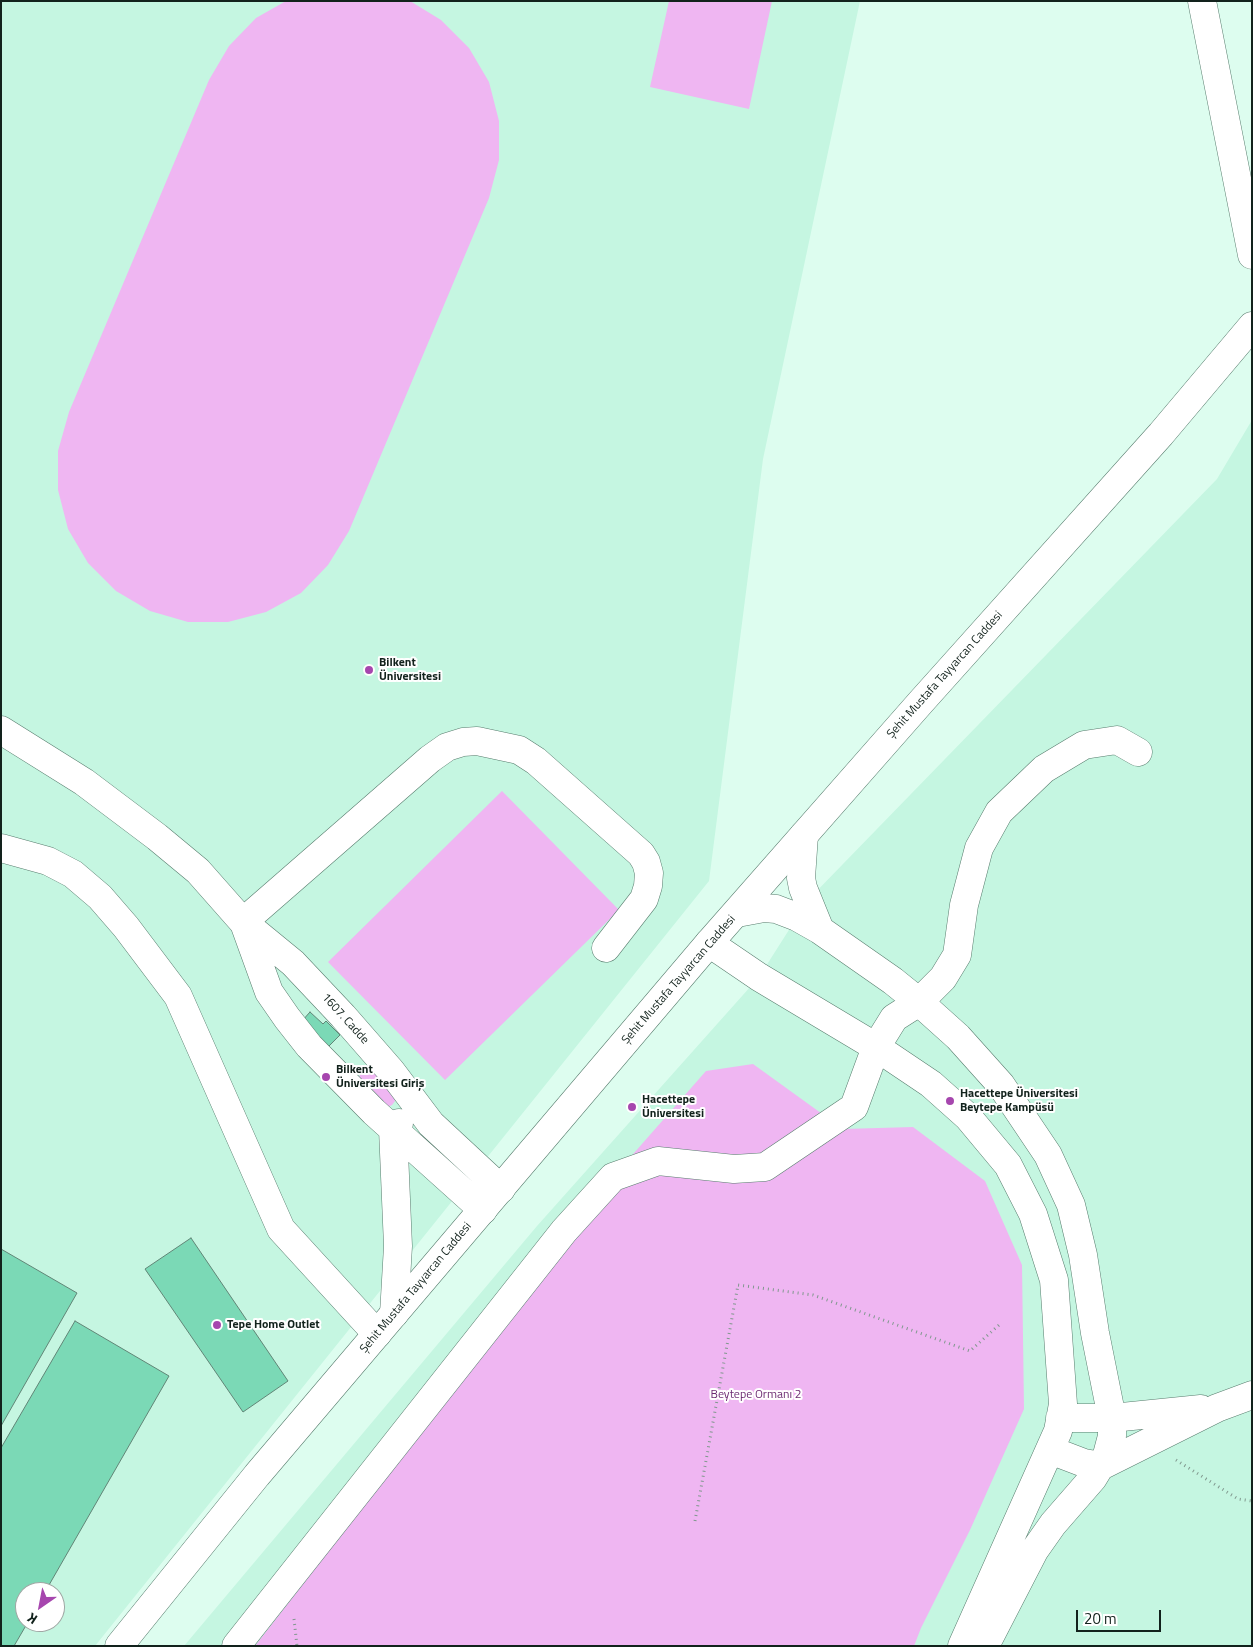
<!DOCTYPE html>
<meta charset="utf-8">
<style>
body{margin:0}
#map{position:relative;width:1253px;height:1647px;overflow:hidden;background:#ddfdef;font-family:"Titillium Web",sans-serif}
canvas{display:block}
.frame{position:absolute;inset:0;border:2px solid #12221c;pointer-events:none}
.north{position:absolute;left:15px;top:1582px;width:50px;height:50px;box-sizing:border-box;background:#fff;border:1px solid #a0a7a4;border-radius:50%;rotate:213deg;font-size:14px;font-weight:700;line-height:20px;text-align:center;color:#12221c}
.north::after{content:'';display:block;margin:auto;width:18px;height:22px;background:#a646ae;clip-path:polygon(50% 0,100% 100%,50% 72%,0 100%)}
.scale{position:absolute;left:1076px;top:1610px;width:85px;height:22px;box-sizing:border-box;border:2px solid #12221c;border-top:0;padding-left:6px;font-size:15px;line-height:18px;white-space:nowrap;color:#12221c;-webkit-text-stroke:4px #fff;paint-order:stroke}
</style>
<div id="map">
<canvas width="1253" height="1647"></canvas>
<div class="frame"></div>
<div class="north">K</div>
<div class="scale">20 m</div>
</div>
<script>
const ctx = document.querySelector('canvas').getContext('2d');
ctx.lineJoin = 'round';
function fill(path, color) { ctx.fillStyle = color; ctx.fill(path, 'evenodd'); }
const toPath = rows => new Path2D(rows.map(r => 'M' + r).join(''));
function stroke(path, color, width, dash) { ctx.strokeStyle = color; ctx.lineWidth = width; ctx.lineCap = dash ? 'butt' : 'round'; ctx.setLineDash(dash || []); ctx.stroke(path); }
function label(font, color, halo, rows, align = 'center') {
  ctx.font = font + ' "Titillium Web",sans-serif'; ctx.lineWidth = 4; ctx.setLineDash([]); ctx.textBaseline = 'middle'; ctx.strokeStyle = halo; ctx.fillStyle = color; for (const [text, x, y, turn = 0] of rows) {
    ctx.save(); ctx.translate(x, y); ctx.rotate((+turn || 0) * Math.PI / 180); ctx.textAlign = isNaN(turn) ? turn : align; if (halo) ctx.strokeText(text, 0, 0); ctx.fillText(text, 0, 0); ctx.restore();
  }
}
fill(toPath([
 [1,1,860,1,763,459,709,881,95,1646,1,1646],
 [25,1592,55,1592,55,1622,25,1622],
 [1252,420,1252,1646,184,1646,537,1226,759,977,808,900,1217,479]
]), '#c5f6e1');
fill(toPath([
 [286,1,410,1,441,20,469,48,489,82,499,121,499,160,489,198,349,531,328,565,301,593,266,612,228,622,188,622,150,611,116,591,88,563,68,529,58,490,58,451,69,412,209,80,229,46,256,18],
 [669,1,772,1,749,109,650,87],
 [502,791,619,910,445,1080,328,962],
 [753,1064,843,1129,913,1127,985,1181,1022,1265,1024,1409,970,1530,921,1628,914,1646,255,1646,359,1512,613,1177,706,1071],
 [369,1066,394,1097,395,1101,392,1105,388,1107,358,1078,363,1071]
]), '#efb6f2');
const building = toPath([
 [310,1012,323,1024,326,1021,340,1035,324,1051,302,1021,310,1012],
 [191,1238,288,1381,243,1412,145,1269,191,1238],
 [1,1249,77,1293,1,1426,1,1249],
 [75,1321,169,1376,45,1592,25,1592,25,1622,28,1622,14,1646,1,1646,1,1448,75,1321]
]);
fill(building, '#7bd9b6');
stroke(building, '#618677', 1);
const minor = toPath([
 [1202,1,1252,255],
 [1,730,84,782,157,837,198,871,243,922,293,963,343,1016,391,1071,431,1124,501,1189],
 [804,835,801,878,803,888,820,930,893,981,919,1002,958,1037,1001,1085,1048,1155,1071,1205,1083,1255,1095,1333,1112,1418,1112,1436,1107,1455,1093,1478,1053,1524,1034,1551,985,1646],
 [1,848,48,861,73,874,100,897,126,927,178,996,281,1229,377,1334],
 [737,913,764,908,776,909,797,917,820,930],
 [243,922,430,759,447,747,463,742,477,741,519,750,536,761,641,854,646,862,649,873,648,886,644,899,606,948],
 [244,923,269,992,287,1018,309,1046,374,1112,483,1210],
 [709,943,759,977,876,1047,931,1084,968,1117,1008,1165,1033,1214,1054,1280,1063,1404,1058,1431,962,1646],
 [394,1314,398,1246,393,1129,399,1123],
 [1060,1418,1112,1418,1201,1409],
 [1050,1450,1084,1463,1101,1466,1217,1408,1252,1395],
 [236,1646,564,1231,613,1177,658,1161,734,1169,765,1167,854,1107,876,1047,894,1018,919,1002,943,978,957,955,964,905,979,848,999,812,1044,769,1084,745,1117,740,1138,752]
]);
const major = toPath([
 [119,1646,257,1475,709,943,920,703,1161,434,1252,326]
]);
stroke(minor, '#587d6e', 29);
stroke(major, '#587d6e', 29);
stroke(toPath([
 [1176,1460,1238,1499,1252,1501],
 [695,1521,738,1285,813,1295,970,1351,999,1325],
 [294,1619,297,1646]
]), '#80988e', 3, [1, 4]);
stroke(minor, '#fff', 28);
stroke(major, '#fff', 28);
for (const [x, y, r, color] of [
 [369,670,5,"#a646ae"],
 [326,1077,5,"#a646ae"],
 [950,1101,5,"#a646ae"],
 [632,1107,5,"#a646ae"],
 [217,1325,5,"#a646ae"]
]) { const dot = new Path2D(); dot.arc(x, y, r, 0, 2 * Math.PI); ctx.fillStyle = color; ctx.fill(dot); stroke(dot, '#fff', 2); }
label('bold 12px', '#12221c', '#fff', [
 ["Bilkent",379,663],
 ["Üniversitesi",379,677],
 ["Bilkent",336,1070],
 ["Üniversitesi Giriş",336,1084],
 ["Hacettepe Üniversitesi",960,1094],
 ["Beytepe Kampüsü",960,1108],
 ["Hacettepe",642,1100],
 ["Üniversitesi",642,1114],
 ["Tepe Home Outlet",227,1325]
], 'left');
label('12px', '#12221c', '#fff', [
 ["Şehit Mustafa Tayyarcan Caddesi",945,675,-48],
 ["Şehit Mustafa Tayyarcan Caddesi",679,980,-49],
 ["1607. Cadde",345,1019,48],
 ["Şehit Mustafa Tayyarcan Caddesi",416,1288,-50]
]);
label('12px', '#6c2a72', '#fff', [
 ["Beytepe Ormanı 2",756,1395]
]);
</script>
